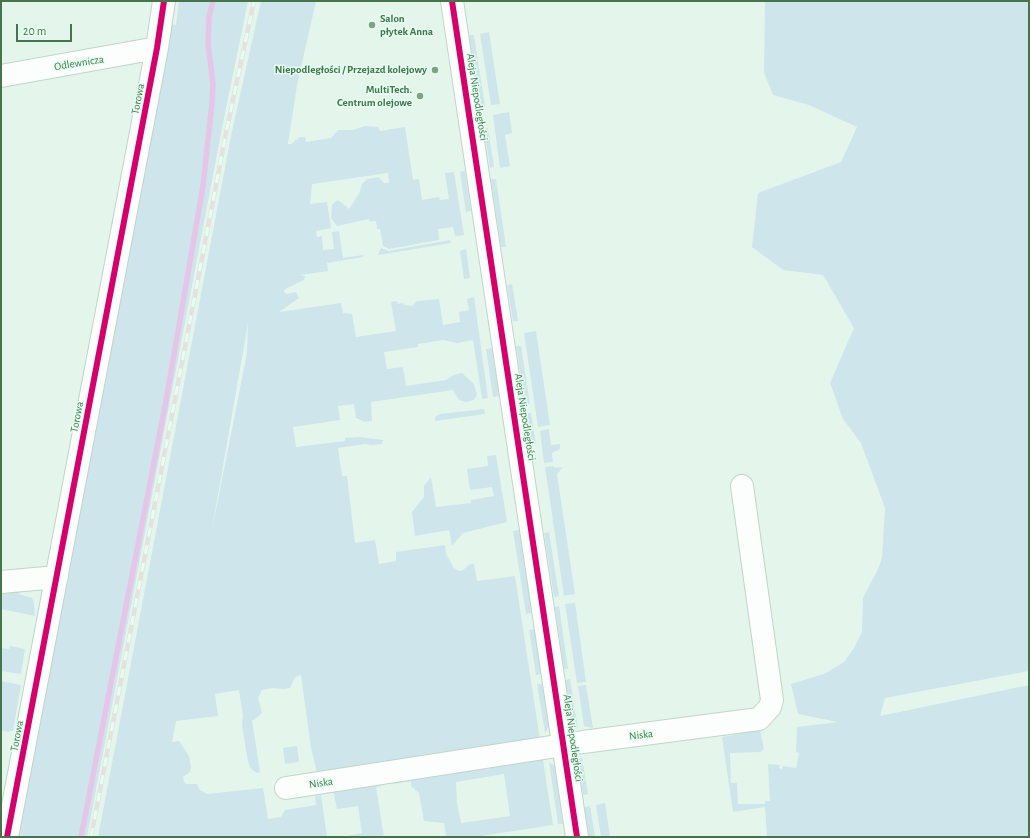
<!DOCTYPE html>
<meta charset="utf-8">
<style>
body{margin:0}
#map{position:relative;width:1030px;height:838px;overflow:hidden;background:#e4f6ec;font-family:"Alegreya Sans",sans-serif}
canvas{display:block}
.frame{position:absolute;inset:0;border:2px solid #45744d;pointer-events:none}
.scale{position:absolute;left:16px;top:24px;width:56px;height:18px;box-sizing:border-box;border:2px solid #45744d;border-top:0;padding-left:5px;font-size:12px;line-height:14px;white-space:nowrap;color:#45744d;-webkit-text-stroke:3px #e4fff0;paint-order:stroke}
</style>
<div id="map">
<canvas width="1030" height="838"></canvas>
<div class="frame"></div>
<div class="scale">20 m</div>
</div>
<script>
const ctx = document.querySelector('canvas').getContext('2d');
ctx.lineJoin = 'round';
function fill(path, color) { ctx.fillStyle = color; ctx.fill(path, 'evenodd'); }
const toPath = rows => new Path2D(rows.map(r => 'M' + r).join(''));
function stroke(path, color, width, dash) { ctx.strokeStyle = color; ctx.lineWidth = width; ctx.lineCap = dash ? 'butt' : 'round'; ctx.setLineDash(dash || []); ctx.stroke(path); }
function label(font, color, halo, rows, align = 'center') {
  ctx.font = font + ' "Alegreya Sans",sans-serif'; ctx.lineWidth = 3; ctx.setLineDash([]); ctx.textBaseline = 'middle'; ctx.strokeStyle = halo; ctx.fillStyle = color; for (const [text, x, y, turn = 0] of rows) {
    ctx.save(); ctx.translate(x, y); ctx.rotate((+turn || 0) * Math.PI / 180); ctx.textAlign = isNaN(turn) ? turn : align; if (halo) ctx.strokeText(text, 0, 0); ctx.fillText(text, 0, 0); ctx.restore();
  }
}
fill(toPath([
 [179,1,248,1,223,123,87,837,16,837,171,24,176,25],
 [261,1,316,1,297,85,288,144,291,144,300,137,305,137,306,142,331,138,338,130,353,130,365,126,378,127,380,131,405,127,413,180,419,179,422,200,439,197,440,200,449,199,445,173,454,172,464,235,455,236,453,227,438,229,439,240,389,249,383,246,380,229,377,229,376,221,369,221,369,219,337,226,331,218,332,204,338,200,349,209,359,194,362,184,367,179,379,177,384,183,389,183,388,173,312,184,310,204,327,202,331,228,316,231,317,237,322,236,323,250,334,249,332,232,339,231,343,258,363,255,363,257,327,263,328,271,300,275,305,276,304,280,285,289,284,292,287,294,296,292,299,298,279,312,341,303,343,313,352,314,356,337,396,331,391,302,397,301,398,304,403,303,404,305,412,306,417,301,439,299,443,325,460,322,459,312,469,310,467,299,474,297,488,398,482,399,473,340,457,343,443,340,418,344,418,347,384,352,387,369,403,367,406,386,446,380,454,375,462,373,474,384,477,395,474,400,466,402,459,400,453,390,371,402,372,421,365,422,354,417,356,417,354,404,338,406,340,420,293,427,296,447,345,441,345,438,358,437,383,440,382,444,371,445,365,444,338,448,342,476,347,476,355,543,375,540,379,564,396,561,396,552,445,545,446,554,454,568,459,571,463,570,470,564,474,564,477,581,515,576,540,740,535,740,535,738,510,742,510,746,317,773,311,748,301,675,295,677,290,688,284,689,272,688,262,690,258,698,262,713,254,720,252,720,260,772,257,773,251,769,248,762,242,725,243,716,239,690,215,694,218,716,176,721,172,742,179,741,189,756,191,767,190,772,183,777,184,782,186,784,197,784,200,790,207,794,263,788,268,819,281,817,285,810,316,805,315,796,321,795,327,837,98,837,231,136],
 [248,323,247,353,211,535],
 [765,1,1029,1,1029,671,885,698,880,716,1029,685,1029,837,767,837,765,807,733,812,722,737,760,730,764,749,760,752,730,753,731,783,737,783,738,804,765,804,765,801,770,801,768,764,780,765,779,768,782,769,783,766,796,768,799,753,796,752,797,727,838,722,798,714,791,684,824,674,844,662,854,648,862,632,863,598,879,567,882,557,885,508,861,443,843,419,830,383,854,328,823,275,783,270,752,247,758,193,841,162,857,127,809,105,773,95,764,73],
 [489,32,500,104,491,105,480,34],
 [469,35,474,35,485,106,480,107],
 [509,112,512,133,505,135,510,166,500,168,493,115],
 [488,128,494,167,490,168,484,129],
 [465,171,471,211,466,212,460,172],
 [491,179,496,179,506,247,501,247],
 [450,240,451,243,378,255,381,248,389,251],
 [466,249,470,278,464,279,460,251],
 [512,284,518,321,513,321,507,285],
 [536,331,550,425,538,427,524,333],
 [516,346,521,346,530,404,525,405],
 [492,348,499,396,493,397,486,349],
 [484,409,485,414,435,421,435,417,440,414],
 [526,413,531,413,536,444,531,444],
 [549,429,551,445,560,444,560,449,552,453,553,462,544,463,540,431],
 [496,455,507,522,463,533,452,546,449,530,415,536,412,512,424,497,424,486,431,477,436,507,471,503,471,500,494,496,492,487,470,490,467,469,488,466,487,456],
 [554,466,555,468,563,467,557,474,575,594,564,596,545,467],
 [519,530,532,613,526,614,513,531],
 [549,532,559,596,554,597,544,533],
 [20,588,19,594,32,598,34,603,35,616,1,609,1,589],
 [575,603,586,682,577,683,565,604],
 [559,606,568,669,564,669,555,607],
 [534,629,542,674,536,675,529,630],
 [10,646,25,649,21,674,1,671,1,648,9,649],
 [570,679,578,729,572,725,565,680],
 [1,681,21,685,13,731,10,731,9,732,1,731],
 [537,684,542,684,549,726,545,733],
 [586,685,593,728,584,726,578,686],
 [297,746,299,762,285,764,283,748],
 [580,758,582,758,588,794,583,795,578,761],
 [537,759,543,760,553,825,475,837,446,837,444,823,424,821,419,793,411,786,411,781,393,784,395,780,484,767,485,770,490,769,489,765],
 [504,774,510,816,461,823,457,803,456,782],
 [549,762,555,766,563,824,558,824],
 [379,782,381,786,376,787,384,837,342,837,362,833,358,806,337,809,333,790],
 [605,803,610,837,601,837,596,805],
 [590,806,595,837,589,837,584,807]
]), '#cee5eb');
stroke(toPath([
 [81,837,166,401,203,186,212,103,213,84,208,44,209,17,213,1]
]), '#e5c6e8', 5.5);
const minor = toPath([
 [452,1,577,837],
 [1,76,157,48],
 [1,582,57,577],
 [286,788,583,742,759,719,770,707,772,700,742,486],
 [7,837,157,48,164,1]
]);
stroke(minor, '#c0d5c6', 24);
stroke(minor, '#fbfefc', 22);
const rail = toPath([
 [91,837,226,133,254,1]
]);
stroke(rail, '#e3e2df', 4.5);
stroke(rail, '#e4fff0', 3, [9]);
stroke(toPath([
 [452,1,577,837],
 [7,837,157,48,164,1]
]), '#d6006c', 6);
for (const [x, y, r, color] of [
 [372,25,4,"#7da285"],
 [435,70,4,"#7da285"],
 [420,96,4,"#7da285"]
]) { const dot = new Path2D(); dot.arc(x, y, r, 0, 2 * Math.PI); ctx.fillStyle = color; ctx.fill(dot); stroke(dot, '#e4fff0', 1.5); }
label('bold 11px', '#45744d', '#e4fff0', [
 ["Salon",380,19,"left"],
 ["płytek Anna",380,32,"left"],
 ["Niepodległości / Przejazd kolejowy",427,70],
 ["MultiTech.",412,90],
 ["Centrum olejowe",412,103]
], 'right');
label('11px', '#45744d', '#e4fff0', [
 ["Odlewnicza",79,63,-9],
 ["Aleja Niepodległości",477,97,81],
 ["Torowa",138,99,-79],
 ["Torowa",77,417,-79],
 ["Aleja Niepodległości",525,417,81],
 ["Niska",641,735,-7],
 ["Torowa",17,736,-79],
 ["Aleja Niepodległości",573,738,82],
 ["Niska",321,783,-8]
]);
</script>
